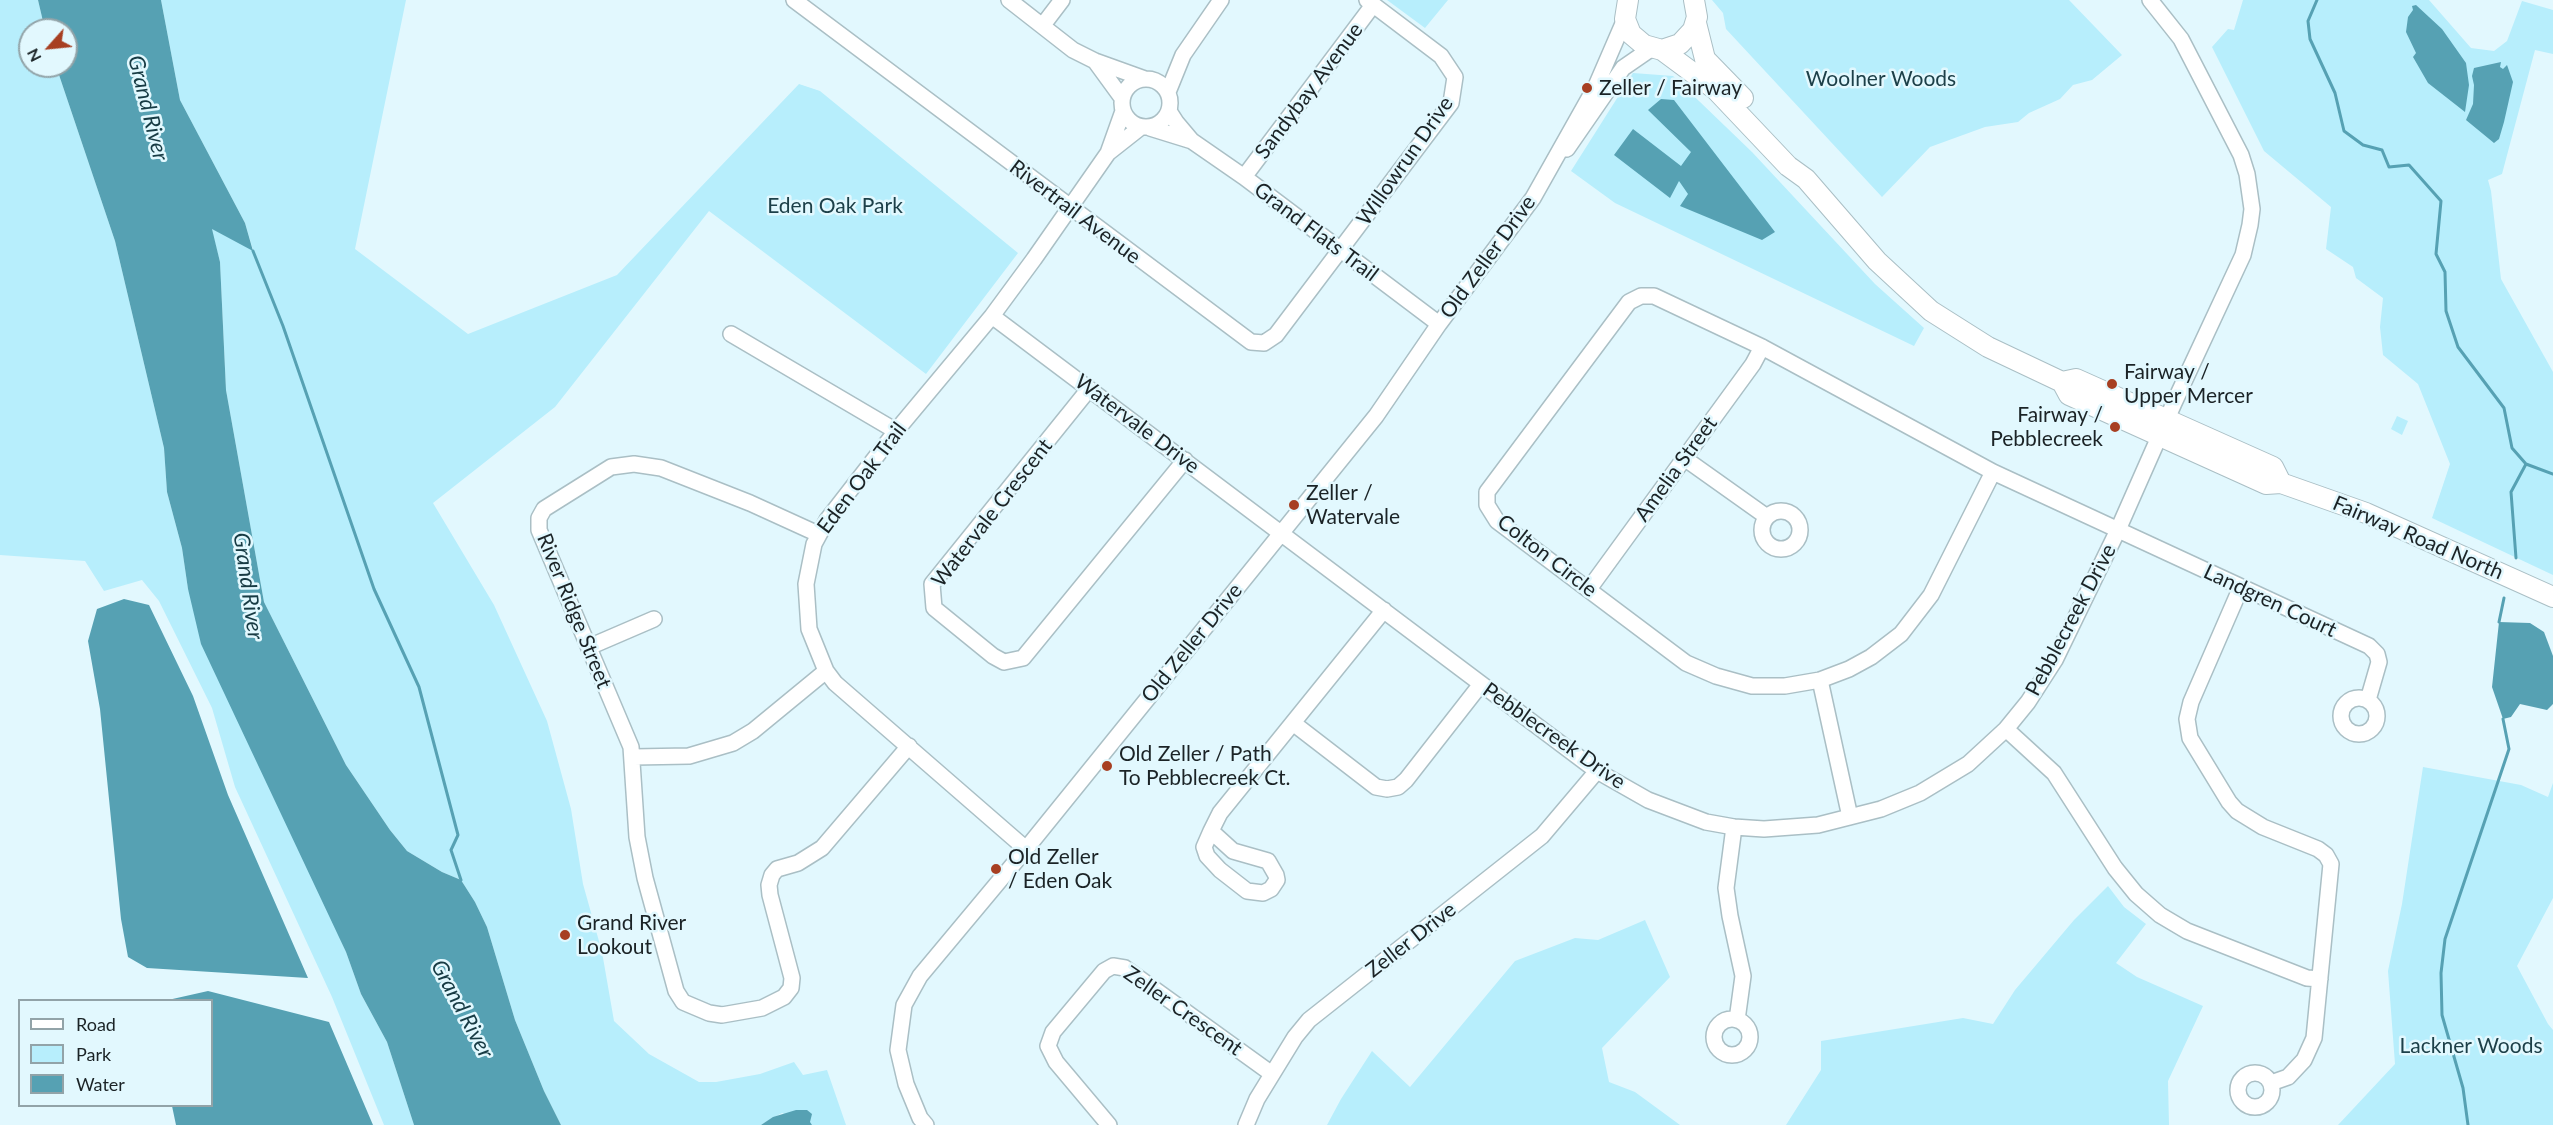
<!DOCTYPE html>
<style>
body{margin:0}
#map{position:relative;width:2553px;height:1125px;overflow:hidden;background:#e2f8fe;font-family:Lato,sans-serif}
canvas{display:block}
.legend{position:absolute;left:18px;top:999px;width:195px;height:108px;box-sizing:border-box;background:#e2f8fe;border:2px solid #92a3a8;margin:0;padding:8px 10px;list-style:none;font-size:18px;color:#1b2326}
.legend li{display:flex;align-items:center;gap:12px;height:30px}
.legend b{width:30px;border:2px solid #92a3a8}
.north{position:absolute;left:18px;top:18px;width:60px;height:60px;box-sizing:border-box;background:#e2f8fe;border:2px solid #92a3a8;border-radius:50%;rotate:243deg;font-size:16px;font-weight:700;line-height:24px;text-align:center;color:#1b2326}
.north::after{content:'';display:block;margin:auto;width:21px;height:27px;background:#a73f22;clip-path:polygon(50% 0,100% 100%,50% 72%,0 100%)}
</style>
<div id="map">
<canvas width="2553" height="1125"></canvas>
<ul class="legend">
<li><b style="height:8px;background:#fff"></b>Road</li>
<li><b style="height:16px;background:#b7eefc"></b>Park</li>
<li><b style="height:16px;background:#56a1b3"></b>Water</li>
</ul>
<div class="north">N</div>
</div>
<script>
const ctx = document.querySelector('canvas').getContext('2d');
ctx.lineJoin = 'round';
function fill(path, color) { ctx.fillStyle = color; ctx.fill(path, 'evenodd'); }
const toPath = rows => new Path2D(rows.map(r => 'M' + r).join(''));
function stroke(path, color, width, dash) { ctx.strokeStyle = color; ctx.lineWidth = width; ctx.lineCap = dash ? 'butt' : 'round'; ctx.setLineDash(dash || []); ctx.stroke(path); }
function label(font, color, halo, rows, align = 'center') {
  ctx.font = font + ' Lato,sans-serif'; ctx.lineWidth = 5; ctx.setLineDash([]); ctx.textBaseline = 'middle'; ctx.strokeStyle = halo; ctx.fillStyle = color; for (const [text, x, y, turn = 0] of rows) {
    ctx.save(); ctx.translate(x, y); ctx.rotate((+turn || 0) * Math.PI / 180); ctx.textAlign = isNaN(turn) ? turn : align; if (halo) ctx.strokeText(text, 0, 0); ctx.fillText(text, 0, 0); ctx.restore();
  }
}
fill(toPath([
 [0,0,38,0,45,30,30,30,30,66,56,66,115,241,164,448,167,492,182,548,188,589,346,952,361,994,387,1042,414,1125,384,1125,332,997,235,787,212,708,159,601,142,580,104,591,85,561,0,555],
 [161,0,406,0,355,249,468,334,617,275,799,84,820,91,1018,253,926,374,709,211,555,407,433,503,494,605,547,721,571,809,583,884,602,952,614,1021,649,1054,699,1082,716,1082,760,1074,794,1062,803,1075,827,1070,846,1125,812,1125,782,1113,761,1125,561,1125,544,1091,515,1020,487,927,475,902,461,880,442,872,407,851,390,830,346,765,264,602,226,390,220,262,211,228,253,250,245,223,180,100],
 [1387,0,1448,0,1425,28],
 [1712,0,2069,0,2122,55,2092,80,2073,85,2060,99,2029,113,2018,122,1985,127,1930,147,1882,197,1726,29,1723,13],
 [2243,0,2429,0,2471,48,2494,51,2507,41,2522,1,2553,10,2553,54,2535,50,2502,174,2488,180,2491,191,2501,279,2553,372,2553,575,2432,518,2450,464,2418,384,2383,355,2380,327,2383,298,2356,278,2353,267,2326,249,2331,207,2264,151,2212,47,2228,29,2234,30],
 [1633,73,1673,76,1752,152,1875,284,1924,328,1914,346,1615,203,1571,171],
 [2397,416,2408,421,2402,435,2391,429],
 [2423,767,2521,785,2548,797,2553,783,2553,898,2517,966,2548,1024,2553,1030,2553,1125,2338,1125,2395,1064,2388,971,2402,904],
 [2108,886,2124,907,2146,924,2116,963,2137,977,2203,1006,2168,1081,2169,1125,1786,1125,1821,1070,1821,1041,1963,1018,1993,1024,2015,990,2074,920],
 [1645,920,1670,977,1602,1048,1609,1082,1635,1092,1680,1125,1327,1125,1341,1099,1372,1051,1410,1087,1515,961,1575,938,1598,940]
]), '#b7eefc');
fill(toPath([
 [38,0,161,0,180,100,245,223,253,251,212,229,220,262,226,390,264,602,346,765,390,830,407,851,442,872,461,880,475,902,487,927,515,1020,544,1091,561,1125,414,1125,387,1042,361,994,346,952,201,644,188,589,182,548,167,492,164,448,115,241,56,66,66,66,66,30,45,30],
 [2416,5,2442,29,2466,63,2469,85,2465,112,2428,83,2413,57,2416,53,2406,32,2408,17,2413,10,2412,6],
 [2501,62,2500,67,2503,69,2507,65,2513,82,2504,122,2499,139,2494,143,2466,120,2473,104,2474,85,2472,76,2474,68],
 [1661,99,1674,100,1775,232,1762,240,1680,206,1688,194,1679,181,1670,198,1614,155,1633,129,1681,166,1691,152,1648,110],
 [124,599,149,605,193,696,228,795,308,978,147,968,128,957,121,919,100,709,88,641,97,609],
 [2499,622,2530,623,2544,632,2553,656,2553,704,2547,710,2520,704,2511,717,2503,719,2492,687],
 [208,991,329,1022,373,1125,176,1125,172,1106,212,1106,212,1000,168,1000],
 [796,1110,807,1110,812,1114,810,1122,812,1125,761,1125,773,1117]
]), '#56a1b3');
stroke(toPath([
 [2317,0,2308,21,2310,39,2335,93,2344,131,2363,145,2382,150,2389,167,2409,165,2441,201,2436,254,2445,272,2446,311,2458,347,2504,408,2512,448,2526,464,2553,474],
 [253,251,283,326,374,589,419,687,458,835,451,850,461,880],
 [2516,558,2511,492,2526,464],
 [2499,622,2504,598],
 [2468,1125,2463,1088,2442,1015,2441,973,2445,939,2509,749,2503,719]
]), '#56a1b3', 3);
const minor = toPath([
 [794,0,1251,342,1264,343,1276,335,1451,103,1455,77,1441,56,1367,0],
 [1009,0,1073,50,1095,61,1145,79],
 [1043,25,1062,0],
 [1095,61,1122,98],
 '1122 103a24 24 0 1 1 48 0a24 24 0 1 1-48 0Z',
 [1168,92,1183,55,1221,0],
 [1169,111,1176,122,1192,141,1244,177,1439,324],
 [1150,128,1192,141],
 [1567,149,1623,68,1652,48],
 [1108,153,1141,127],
 [1244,177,1373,5],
 [992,316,1597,771,1648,800,1706,822,1734,827,1764,829,1818,825,1881,809,1920,793,1968,764,2006,729,2028,702,2055,660,2117,532,2174,403,2243,255,2250,225,2252,209,2247,174,2241,155,2181,39,2150,0],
 [731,334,896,431],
 [1089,389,932,584,934,608,993,656,1004,662,1023,658,1185,460],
 [1684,458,1767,517],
 [1993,472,1931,595,1901,634,1871,657,1849,669,1820,680,1785,686,1752,686,1716,676,1686,663,1497,521,1487,505,1487,492,1629,302,1641,296,1654,296,1762,347,1993,472,2369,646,2377,654,2379,662,2368,700],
 '1762 530a19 19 0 1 1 38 0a19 19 0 1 1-38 0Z',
 [818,534,750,503,661,468,634,464,611,467,544,509,539,518,539,530,631,747,637,837,645,878,676,991,683,1002,709,1013,722,1015,762,1008,784,997,791,988,792,978,770,895,769,885,772,875,777,869,798,863,822,848,909,746],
 [2241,587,2191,702,2187,719,2190,738,2229,802,2237,811,2263,827,2318,849,2326,855,2331,864,2314,1038,2304,1060,2288,1077,2271,1083],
 [1589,589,1753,364,1762,347],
 [589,647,654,619],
 [1820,680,1850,817],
 '2341 716a18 18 0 1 1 36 0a18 18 0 1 1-36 0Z',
 [1293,723,1376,787,1387,789,1398,787,1406,780,1481,684],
 [2006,729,2054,773,2115,868,2136,894,2160,915,2187,931,2307,978,2320,979],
 [634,757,689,756,733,743,753,731,826,671],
 [1734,827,1726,888,1730,916,1743,976,1737,1020],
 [1211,831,1233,851,1268,861,1276,875,1277,880,1271,889,1263,893,1247,891,1220,870,1207,856,1204,847,1211,831,1220,813,1384,610],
 [1026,849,835,683,826,671,809,629,806,584,814,544,827,520,896,431,992,316,1034,259,1108,153,1123,111],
 '1714 1037a18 18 0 1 1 36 0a18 18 0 1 1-36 0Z',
 '2238 1090a17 17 0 1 1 34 0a17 17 0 1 1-34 0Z',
 [926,1125,920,1118,906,1084,898,1050,904,1005,920,976,1026,849,1376,416,1439,324,1533,198,1596,86,1625,19],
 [1109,1125,1056,1062,1048,1046,1053,1032,1104,971,1113,966,1125,968,1272,1074],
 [1246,1125,1257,1099,1295,1037,1309,1020,1542,836,1597,771]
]);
const major = toPath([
 [1628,0,1625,19,1631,34,1644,45,1662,50,1680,44,1693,30,1697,17,1694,0],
 [1696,23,1705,59,1743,98],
 [1662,50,1716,90,1788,166,1806,179,1877,261,1931,311,1988,347,2062,382,2076,379,2273,467,2281,483],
 [2062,382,2069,395,2266,484,2281,483,2366,513,2553,597]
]);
stroke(minor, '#aabfc5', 18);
stroke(major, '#aabfc5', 22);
stroke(minor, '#fff', 15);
stroke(major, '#fff', 20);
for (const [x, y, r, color] of [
 [1587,88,6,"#a73f22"],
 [2112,384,6,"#a73f22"],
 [2115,427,6,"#a73f22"],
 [1294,505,6,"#a73f22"],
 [1107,766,6,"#a73f22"],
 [996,869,6,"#a73f22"],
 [565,935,6,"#a73f22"]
]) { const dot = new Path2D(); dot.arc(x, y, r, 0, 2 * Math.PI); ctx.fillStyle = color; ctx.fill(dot); stroke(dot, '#e2f8fe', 2); }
label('21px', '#1d4049', '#e2f8fe', [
 ["Woolner Woods",1881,79],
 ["Eden Oak Park",835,206],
 ["Lackner Woods",2471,1046]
]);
label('21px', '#1b2326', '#e2f8fe', [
 ["Zeller / Fairway",1599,88],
 ["Fairway /",2124,372],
 ["Upper Mercer",2124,396],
 ["Fairway /",2103,415,"right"],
 ["Pebblecreek",2103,439,"right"],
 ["Zeller /",1306,493],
 ["Watervale",1306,517],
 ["Old Zeller / Path",1119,754],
 ["To Pebblecreek Ct.",1119,778],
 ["Old Zeller",1008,857],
 ["/ Eden Oak",1008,881],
 ["Grand River",577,923],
 ["Lookout",577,947]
], 'left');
label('21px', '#1b2326', '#e2f8fe', [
 ["Sandybay Avenue",1309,91,-53],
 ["Willowrun Drive",1405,161,-55],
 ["Rivertrail Avenue",1075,212,37],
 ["Grand Flats Trail",1316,232,37],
 ["Old Zeller Drive",1488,257,-54],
 ["Watervale Drive",1137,424,37],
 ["Amelia Street",1676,469,-54],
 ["Eden Oak Trail",862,478,-53],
 ["Watervale Crescent",992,513,-52],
 ["Fairway Road North",2418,538,23],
 ["Colton Circle",1547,556,38],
 ["Landgren Court",2270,601,25],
 ["River Ridge Street",574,611,68],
 ["Pebblecreek Drive",2071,620,-62],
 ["Old Zeller Drive",1192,643,-51],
 ["Pebblecreek Drive",1554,736,35],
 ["Zeller Drive",1411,940,-38],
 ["Zeller Crescent",1183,1011,35]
]);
label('italic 22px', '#173b44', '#e2f8fe', [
 ["Grand River",148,108,76],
 ["Grand River",248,586,82],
 ["Grand River",462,1009,62]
]);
</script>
